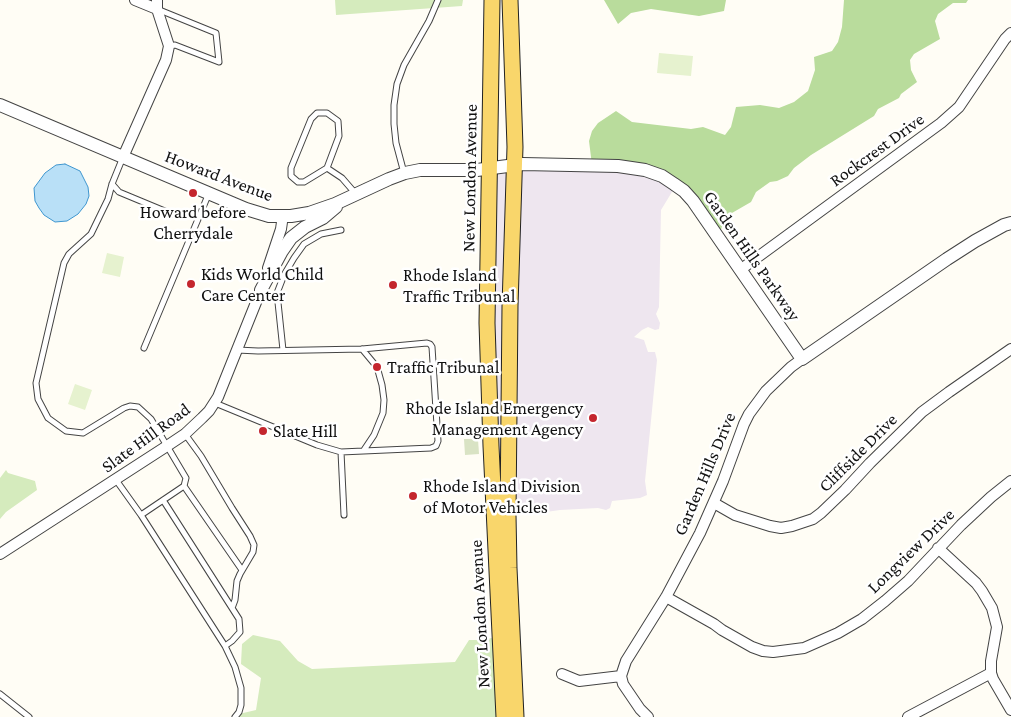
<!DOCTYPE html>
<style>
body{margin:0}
canvas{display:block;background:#fffdf5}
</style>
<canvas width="1011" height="717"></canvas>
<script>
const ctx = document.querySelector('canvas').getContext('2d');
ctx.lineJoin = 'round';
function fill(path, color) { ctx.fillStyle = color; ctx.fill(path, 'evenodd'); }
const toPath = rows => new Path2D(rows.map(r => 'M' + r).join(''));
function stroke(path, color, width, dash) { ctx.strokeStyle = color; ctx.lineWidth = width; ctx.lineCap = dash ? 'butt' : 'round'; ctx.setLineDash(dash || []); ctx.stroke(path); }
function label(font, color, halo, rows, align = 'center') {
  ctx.font = font + ' "Crimson Pro",serif'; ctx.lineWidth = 5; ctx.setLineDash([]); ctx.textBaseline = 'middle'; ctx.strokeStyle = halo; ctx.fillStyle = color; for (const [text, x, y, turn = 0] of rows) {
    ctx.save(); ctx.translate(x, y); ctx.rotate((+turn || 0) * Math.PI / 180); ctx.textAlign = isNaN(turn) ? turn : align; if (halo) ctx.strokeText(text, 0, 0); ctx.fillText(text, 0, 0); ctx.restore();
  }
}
fill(toPath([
 [505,159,511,161,631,166,675,187,661,210,659,307,656,314,660,323,659,329,655,330,648,327,642,330,634,337,644,340,648,352,655,352,657,360,645,481,647,495,640,498,612,501,610,508,606,510,598,508,560,510,546,512,543,515,532,515,532,512,509,513,494,517,487,161]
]), '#eee6ef');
fill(toPath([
 [335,0,463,0,462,6,336,15],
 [6,470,8,473,35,481,37,490,6,512,0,519,0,478],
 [253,635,280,641,298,661,312,669,455,662,469,640,483,640,496,637,501,717,236,717,239,714,256,710,261,678,241,664,242,644]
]), '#d5ebbd');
fill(toPath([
 [604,0,726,0,724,11,699,16,651,9,631,13,618,24],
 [844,0,968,0,966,3,953,3,938,14,935,21,940,39,914,54,910,60,911,70,917,82,901,94,899,98,878,109,874,116,811,155,794,168,788,176,777,181,770,182,756,192,751,202,725,217,718,239,687,195,659,177,592,165,589,141,592,131,598,123,616,111,632,122,691,129,703,127,725,135,731,127,736,107,760,105,779,108,794,102,808,91,815,70,814,57,832,51,838,42,842,27]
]), '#b9dc9c');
fill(toPath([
 [464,439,478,439,479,454,465,455]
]), '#d9e3c4');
fill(toPath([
 [659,53,693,56,691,76,657,73],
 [107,253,124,257,120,277,102,273],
 [75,384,92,390,85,410,68,404]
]), '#e6f2cf');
const water = toPath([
 [65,164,80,171,88,187,89,196,86,204,78,214,67,221,55,222,44,215,39,208,35,201,34,188,45,173,56,165,65,164]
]);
fill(water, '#b9e0f7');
stroke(water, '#3f96cf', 1);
const service = toPath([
 [157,9,216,33,219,62,175,45,169,46],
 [123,157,112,184,108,199,91,234,69,254,64,263,36,383,38,399,48,418,66,431,83,433,124,408,130,406,138,407,151,419,186,478,184,486,141,515],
 [327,168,339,136,338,121,327,113,317,113,311,119,291,168,291,176,298,182,304,182,327,168,342,178,355,193],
 [404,173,396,143,394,124,394,105,397,84,404,65,429,21,438,0],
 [112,184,119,192,172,214],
 [144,348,209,193],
 [362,349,377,367,382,385,384,400,383,413,374,435,364,450],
 [283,350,277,293,284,275,294,258,304,244,321,234,341,230],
 [215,403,317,445,341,452,431,448,436,446,438,441,432,347,430,344,427,343,362,349,258,351,237,350],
 [185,434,201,456,232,508,250,536,254,545,253,552,240,574,237,581,235,600,232,608,239,619,240,632,232,641,225,646,235,667,241,688,241,705,239,712,235,717],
 [341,452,344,515],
 [116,480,141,515,225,646],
 [184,486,242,570],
 [163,500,232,608],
 [0,694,29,717]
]);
const minor = toPath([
 [135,0,157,9],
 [123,157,166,60,169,46,157,9,157,0],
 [268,268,281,229,282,222,282,217],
 [740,270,941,123,959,107,1005,39,1011,33],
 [714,503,735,515,770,526,781,528,792,526,813,519,821,513,845,490,870,463,922,412,949,392,1011,349],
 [0,554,167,446,185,434,202,418,209,411,218,397,263,285],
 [666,597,714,624,722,630,752,647,763,651,773,652,804,648,838,633,862,619,885,601,908,581,961,525,991,497,1011,481],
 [991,673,993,679,1011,710],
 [562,674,579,681,621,676],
 [648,717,640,709,623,684,621,676,626,661,666,597,700,533,723,481,744,424,749,414,766,391,791,367,802,359],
 [908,717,991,673,991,661,997,627,992,608,982,591,976,583,938,548]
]);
const tertiary = toPath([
 [0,105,246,209,269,216,291,216,309,213,335,204,389,179,405,173,420,170,477,170,523,164,618,166,645,170,662,176,674,184,684,191,693,201,802,359,947,259,975,241,1004,225,1011,223],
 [261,290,282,251,291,238,305,227,323,218,336,207]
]);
const primary = toPath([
 [492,0,487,323,491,446,504,717],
 [510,0,515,147,510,306,508,515,509,568,516,717]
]);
stroke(service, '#444', 7);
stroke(minor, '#444', 12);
stroke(tertiary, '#444', 14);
stroke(primary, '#222', 17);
stroke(service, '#fff', 5);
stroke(minor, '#fff', 10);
stroke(tertiary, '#fff', 12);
stroke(primary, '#f9d66b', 15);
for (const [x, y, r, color] of [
 [193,193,5,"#c4262e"],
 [191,284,5,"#c4262e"],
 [393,285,5,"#c4262e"],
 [377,367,5,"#c4262e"],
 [593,418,5,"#c4262e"],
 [263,431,5,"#c4262e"],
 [413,496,5,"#c4262e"]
]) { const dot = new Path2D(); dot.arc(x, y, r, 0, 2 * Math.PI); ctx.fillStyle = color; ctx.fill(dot); stroke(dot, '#fff', 2); }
label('18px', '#111', '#fff', [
 ["Rockcrest Drive",877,150,-36],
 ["Howard Avenue",219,176,21],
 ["New London Avenue",470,178,-89],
 ["Garden Hills Parkway",752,256,55],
 ["Slate Hill Road",146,438,-36],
 ["Cliffside Drive",858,453,-45],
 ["Garden Hills Drive",705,474,-67],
 ["Longview Drive",911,551,-44],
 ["New London Avenue",480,614,-93]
]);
label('18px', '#111', '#fff', [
 ["Howard before",193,212,"center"],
 ["Cherrydale",193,233,"center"],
 ["Kids World Child",201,274],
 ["Care Center",201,295],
 ["Rhode Island",403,275],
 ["Traffic Tribunal",403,296],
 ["Traffic Tribunal",387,367],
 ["Rhode Island Emergency",583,408,"right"],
 ["Management Agency",583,429,"right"],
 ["Slate Hill",273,431],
 ["Rhode Island Division",423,486],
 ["of Motor Vehicles",423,507]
], 'left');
</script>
